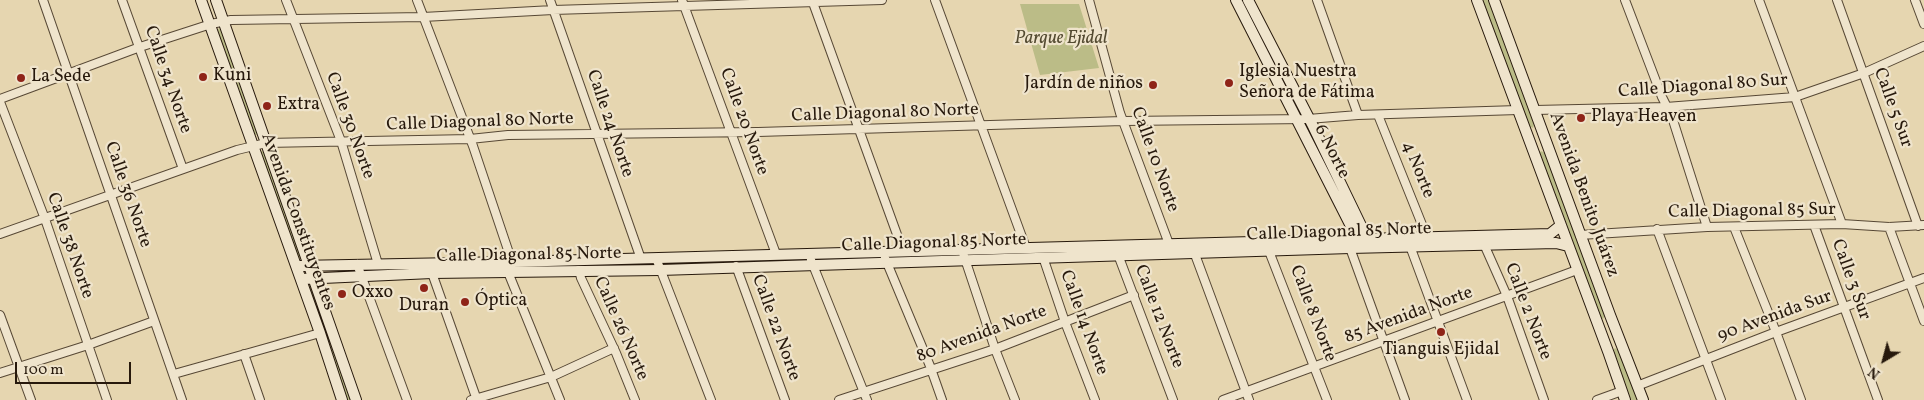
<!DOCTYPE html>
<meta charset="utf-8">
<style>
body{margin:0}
#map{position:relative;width:1924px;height:400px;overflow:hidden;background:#e6d6b0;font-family:Vollkorn,serif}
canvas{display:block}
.north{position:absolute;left:1859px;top:335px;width:50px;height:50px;-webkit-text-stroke:4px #efe4cc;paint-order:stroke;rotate:217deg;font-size:14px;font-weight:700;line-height:20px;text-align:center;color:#27190c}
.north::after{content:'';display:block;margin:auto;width:18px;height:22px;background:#27190c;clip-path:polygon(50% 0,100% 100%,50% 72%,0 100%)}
.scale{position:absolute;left:15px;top:362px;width:116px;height:22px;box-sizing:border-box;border:2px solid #27190c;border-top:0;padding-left:6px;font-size:15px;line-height:18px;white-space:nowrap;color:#27190c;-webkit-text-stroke:4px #efe4cc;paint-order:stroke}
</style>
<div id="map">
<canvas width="1924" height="400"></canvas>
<div class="north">N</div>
<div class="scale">100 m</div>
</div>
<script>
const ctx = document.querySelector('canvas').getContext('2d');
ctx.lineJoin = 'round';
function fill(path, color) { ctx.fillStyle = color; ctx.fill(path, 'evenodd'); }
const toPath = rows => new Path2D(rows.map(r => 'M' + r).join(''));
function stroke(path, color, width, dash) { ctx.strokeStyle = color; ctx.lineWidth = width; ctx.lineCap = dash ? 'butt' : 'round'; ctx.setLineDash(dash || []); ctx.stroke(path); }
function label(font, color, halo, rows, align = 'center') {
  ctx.font = font + ' Vollkorn,serif'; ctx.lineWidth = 4.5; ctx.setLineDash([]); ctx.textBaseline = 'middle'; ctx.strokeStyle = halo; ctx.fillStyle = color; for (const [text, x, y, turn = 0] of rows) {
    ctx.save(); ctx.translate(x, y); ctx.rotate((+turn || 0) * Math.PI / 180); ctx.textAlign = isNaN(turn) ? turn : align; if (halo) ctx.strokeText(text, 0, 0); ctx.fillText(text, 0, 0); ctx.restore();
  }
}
fill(toPath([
 [1482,0,1488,0,1534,125,1533,128,1529,126],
 [1020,4,1079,4,1099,68,1040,75],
 [222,28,259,134,255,135,217,29],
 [261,151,264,152,301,256,299,259,296,256,260,154],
 [1541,151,1545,153,1605,315,1603,319,1600,317,1539,154],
 [310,286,312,287,351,400,346,400,307,288],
 [1615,348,1619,351,1638,400,1631,400,1613,351]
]), '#bbbc87');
const street = toPath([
 [43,0,182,400],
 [122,0,183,169],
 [286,0,341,141,378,264],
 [417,0,473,146,509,253,510,262,508,272,560,400],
 [550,0,641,259],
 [682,0,776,254],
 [812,0,903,251],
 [935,0,1026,248],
 [1089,0,1120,113,1169,244],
 [1317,0,1358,115],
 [1625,0,1662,97,1672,117,1707,227],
 [1759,0,1842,224],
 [1837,0,1918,226],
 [1915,0,1924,24],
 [0,99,140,47,211,24,231,20,423,17,553,10,882,0],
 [0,102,45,219,107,400],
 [1535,110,1666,107,1795,97,1864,73,1924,46],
 [1378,115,1427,237],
 [1814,225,1878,400],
 [1734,227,1776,332,1801,400],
 [1889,227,1924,321],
 [1657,229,1721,400],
 [0,234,237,150,266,143,470,139,508,135,758,132,1123,121,1308,119,1358,115,1518,110],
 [1580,235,1707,227,1842,224,1889,227,1924,225],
 [1483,242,1507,296,1544,400],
 [1267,246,1327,400],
 [1410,246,1467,400],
 [1350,248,1405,400],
 [1193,249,1249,400],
 [962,250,995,349,1015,400],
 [1117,252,1173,400],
 [1043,257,1065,322,1095,400],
 [656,258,711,400],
 [885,258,930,366,942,400],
 [811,260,867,400],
 [357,264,407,400],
 [736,266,785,400],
 [579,270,581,278,616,353,635,400],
 [432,273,477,400],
 [0,315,31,400],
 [244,354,260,400],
 [0,373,88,345,154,321],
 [174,374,320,333],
 [1637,386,1776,332,1924,278],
 [471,400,551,377,614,348],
 [839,400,995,349,1134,295],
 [1223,400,1577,270],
 [1597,400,1622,391]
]);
const secondary = toPath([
 [201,0,320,333,342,400],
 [216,0,356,400],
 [1236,0,1357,238],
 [1248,0,1313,126,1367,238],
 [1477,0,1609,354,1625,400],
 [1494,0,1610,315,1643,400],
 [296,266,510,262,1550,234,1560,226],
 [301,279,432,273,660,270,1350,248,1556,243,1568,246]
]);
stroke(street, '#574835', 10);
stroke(secondary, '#27190c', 12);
stroke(street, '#efe4cc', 8);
stroke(secondary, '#efe4cc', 10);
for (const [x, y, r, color] of [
 [203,77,5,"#8f2418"],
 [21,78,5,"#8f2418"],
 [1229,83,5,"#8f2418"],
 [1153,85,5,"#8f2418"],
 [267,106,5,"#8f2418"],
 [1581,118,5,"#8f2418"],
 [424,288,5,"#8f2418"],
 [342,294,5,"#8f2418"],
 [465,302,5,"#8f2418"],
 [1441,332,5,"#8f2418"]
]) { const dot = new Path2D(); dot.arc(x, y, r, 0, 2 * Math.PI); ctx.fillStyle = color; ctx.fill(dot); stroke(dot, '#efe4cc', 2); }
label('italic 18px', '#534a31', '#efe4cc', [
 ["Parque Ejidal",1061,40]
]);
label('18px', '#27190c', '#efe4cc', [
 ["Iglesia Nuestra",1239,73],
 ["Señora de Fátima",1239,94],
 ["Kuni",213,77],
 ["La Sede",31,78],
 ["Jardín de niños",1143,85,"right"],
 ["Extra",277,106],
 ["Playa Heaven",1591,118],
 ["Oxxo",352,294],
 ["Óptica",475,302],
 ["Duran",424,307,"center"],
 ["Tianguis Ejidal",1441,351,"center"]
], 'left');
label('18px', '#27190c', '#efe4cc', [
 ["Calle 34 Norte",167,80,71],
 ["Calle Diagonal 80 Sur",1703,87,-4],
 ["Calle 5 Sur",1892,108,70],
 ["Calle Diagonal 80 Norte",885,114,-2],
 ["Calle 20 Norte",743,122,70],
 ["Calle Diagonal 80 Norte",480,123,-2],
 ["Calle 24 Norte",609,124,71],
 ["Calle 30 Norte",349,126,70],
 ["6 Norte",1331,152,63],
 ["Calle 10 Norte",1154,160,70],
 ["4 Norte",1417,170,68],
 ["Calle 36 Norte",127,195,71],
 ["Avenida Benito Juárez",1583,195,70],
 ["Calle Diagonal 85 Sur",1752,212,-1],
 ["Avenida Constituyentes",297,222,70],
 ["Calle Diagonal 85 Norte",1339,233,-2],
 ["Calle Diagonal 85 Norte",934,244,-2],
 ["Calle 38 Norte",69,246,71],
 ["Calle Diagonal 85 Norte",529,256,-1],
 ["Calle 3 Sur",1850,280,70],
 ["Calle 2 Norte",1527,312,69],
 ["Calle 8 Norte",1312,314,69],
 ["85 Avenida Norte",1409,316,-20],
 ["Calle 12 Norte",1158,317,69],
 ["90 Avenida Sur",1775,317,-20],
 ["Calle 14 Norte",1083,323,70],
 ["Calle 22 Norte",775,328,70],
 ["Calle 26 Norte",620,329,66],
 ["80 Avenida Norte",982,335,-20]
]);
</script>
